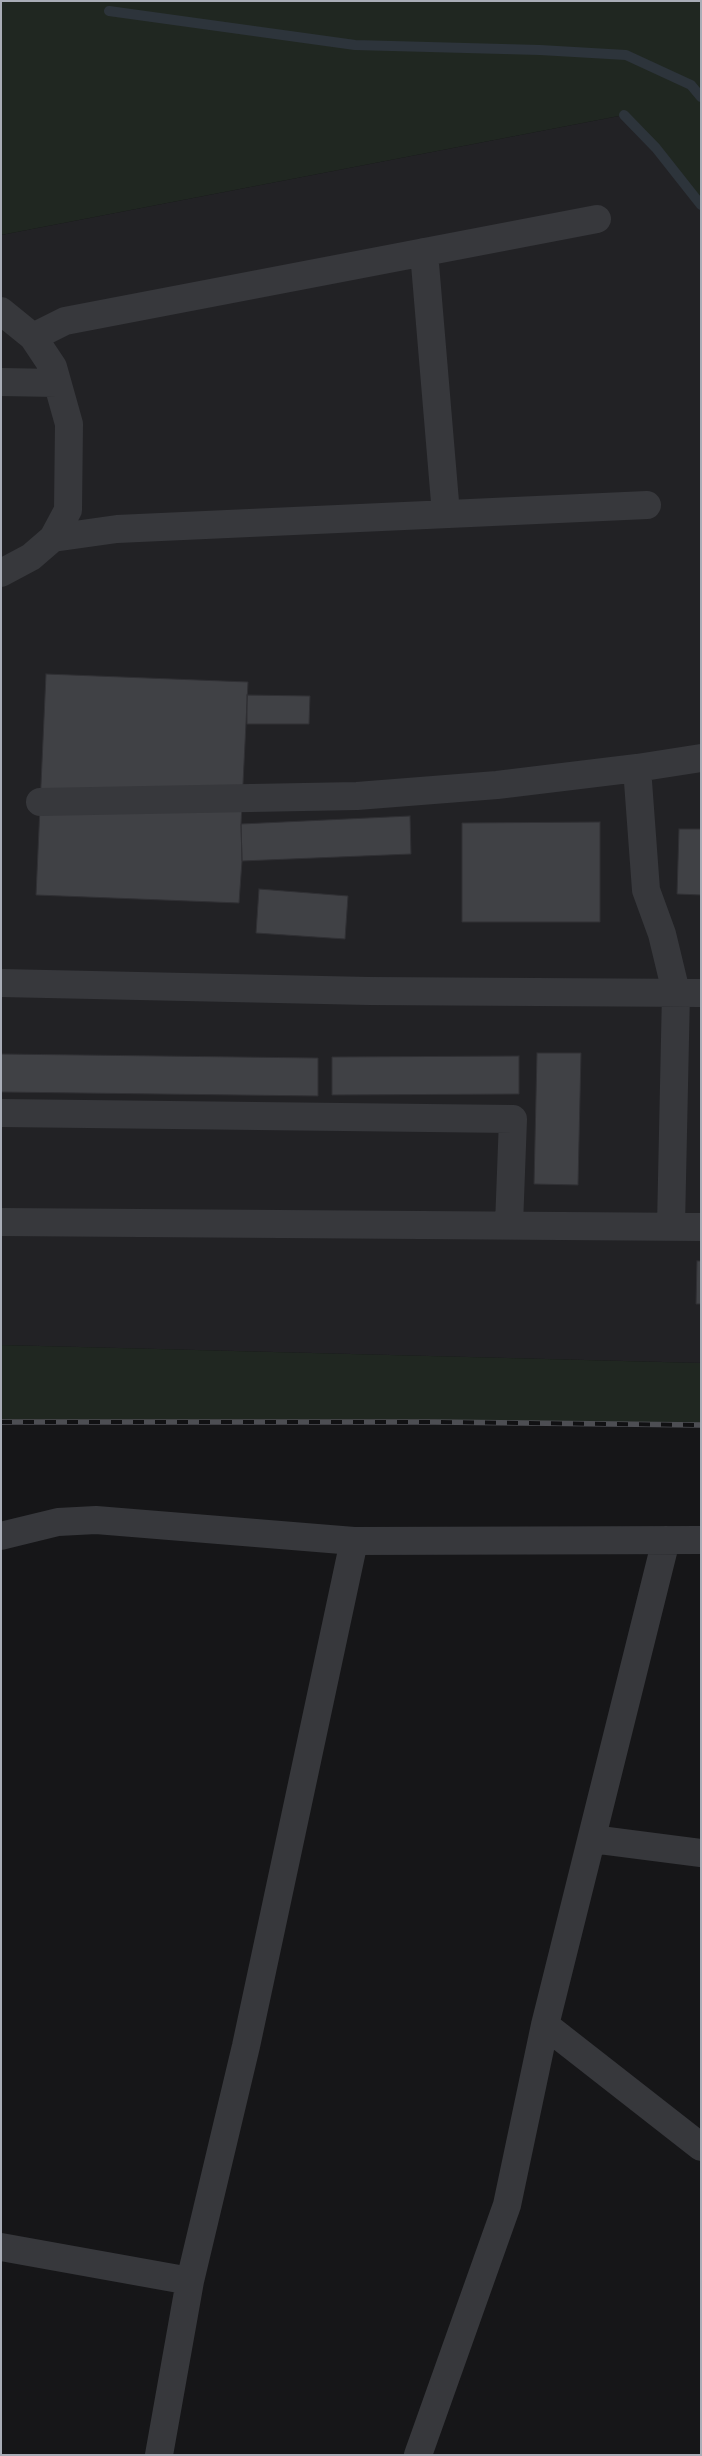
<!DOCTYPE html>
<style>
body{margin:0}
#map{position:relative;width:702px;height:2456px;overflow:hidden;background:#161618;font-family:"DejaVu Sans",sans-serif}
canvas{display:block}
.frame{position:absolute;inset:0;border:2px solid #a9adb7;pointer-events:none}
</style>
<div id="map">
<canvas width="702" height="2456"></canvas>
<div class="frame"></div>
</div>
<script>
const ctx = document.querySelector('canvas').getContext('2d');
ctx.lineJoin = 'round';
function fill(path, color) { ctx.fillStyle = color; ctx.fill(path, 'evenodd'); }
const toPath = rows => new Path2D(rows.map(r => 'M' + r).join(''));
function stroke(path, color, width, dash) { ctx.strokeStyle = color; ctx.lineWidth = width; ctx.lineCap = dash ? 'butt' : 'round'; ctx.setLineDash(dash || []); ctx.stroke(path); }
fill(toPath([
 [624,115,656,148,701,205,701,1363,1,1345,1,235]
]), '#222225');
fill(toPath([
 [1,1,701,1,701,205,656,148,624,115,1,235],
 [1,1345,701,1363,701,1423,1,1422]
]), '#202721');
stroke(toPath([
 [109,11,355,45,540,50,626,55,691,85,701,97],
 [624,115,656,148,701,205]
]), '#2d343b', 10);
const building = toPath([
 [46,674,248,682,241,824,242,861,239,903,36,895,46,674],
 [247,695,310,696,309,724,247,724,247,695],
 [410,816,411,854,242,861,241,824,410,816],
 [600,822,600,922,462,922,462,823,600,822],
 [679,829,701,829,701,895,677,894,679,829],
 [259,889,348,896,345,939,256,933,259,889],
 [537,1053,581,1053,578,1185,534,1184,537,1053],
 [1,1054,318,1058,318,1096,1,1092,1,1054],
 [519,1056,519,1094,332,1095,332,1057,519,1056],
 [697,1261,701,1261,701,1304,696,1304,697,1261]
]);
fill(building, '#404145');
stroke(building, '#303034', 1);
stroke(toPath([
 [424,252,446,514],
 [1,311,33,337,53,367,69,424,68,510,53,538,31,557,1,573],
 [33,337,65,321,597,219],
 [1,382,57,383],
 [53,538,117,529,647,505],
 [40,802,357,796,497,785,637,768],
 [1,983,369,991,701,993],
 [1,1113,513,1119,509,1225],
 [1,1222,701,1227],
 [671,1226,676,992,662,934,646,890,637,768,701,758],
 [1,1536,58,1522,96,1520,354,1541,701,1540],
 [592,1839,701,1853],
 [545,2025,701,2147],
 [1,2247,190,2281],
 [159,2455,190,2281,246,2046,354,1541],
 [418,2455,507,2205,545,2025,666,1540]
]), '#37383c', 28);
const rail = toPath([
 [1,1422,435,1422,701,1425]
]);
stroke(rail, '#4d4e53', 5.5);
stroke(rail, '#111113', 4, [11]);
</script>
